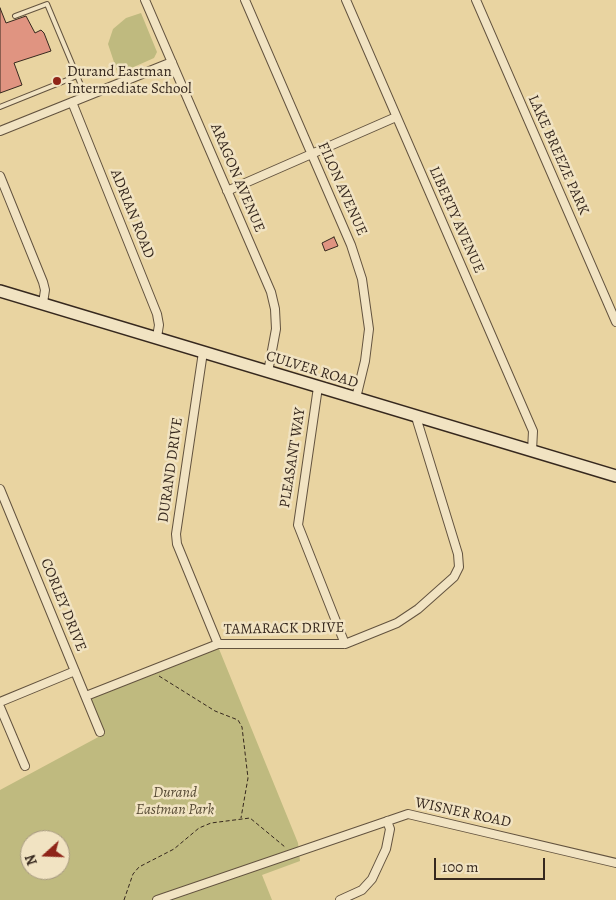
<!DOCTYPE html>
<style>
body{margin:0}
#map{position:relative;width:616px;height:900px;overflow:hidden;background:#e9d4a1;font-family:Alegreya,serif}
canvas{display:block}
.north{position:absolute;left:20px;top:830px;width:50px;height:50px;box-sizing:border-box;background:#f1e3c2;border:1px solid #a69880;border-radius:50%;rotate:250deg;font-size:14px;font-weight:700;line-height:20px;text-align:center;color:#36281e}
.north::after{content:'';display:block;margin:auto;width:18px;height:22px;background:#8f2418;clip-path:polygon(50% 0,100% 100%,50% 72%,0 100%)}
.scale{position:absolute;left:434px;top:858px;width:111px;height:22px;box-sizing:border-box;border:2px solid #36281e;border-top:0;padding-left:6px;font-size:15px;line-height:18px;white-space:nowrap;color:#36281e;-webkit-text-stroke:4px #f1e3c2;paint-order:stroke}
</style>
<div id="map">
<canvas width="616" height="900"></canvas>
<div class="north">N</div>
<div class="scale">100 m</div>
</div>
<script>
const ctx = document.querySelector('canvas').getContext('2d');
ctx.lineJoin = 'round';
function fill(path, color) { ctx.fillStyle = color; ctx.fill(path, 'evenodd'); }
const toPath = rows => new Path2D(rows.map(r => 'M' + r).join(''));
function stroke(path, color, width, dash) { ctx.strokeStyle = color; ctx.lineWidth = width; ctx.lineCap = dash ? 'butt' : 'round'; ctx.setLineDash(dash || []); ctx.stroke(path); }
function label(font, color, halo, rows, align = 'center') {
  ctx.font = font + ' Alegreya,serif'; ctx.lineWidth = 5; ctx.setLineDash([]); ctx.textBaseline = 'middle'; ctx.strokeStyle = halo; ctx.fillStyle = color; for (const [text, x, y, turn = 0] of rows) {
    ctx.save(); ctx.translate(x, y); ctx.rotate((+turn || 0) * Math.PI / 180); ctx.textAlign = isNaN(turn) ? turn : align; if (halo) ctx.strokeText(text, 0, 0); ctx.fillText(text, 0, 0); ctx.restore();
  }
}
fill(toPath([
 [141,13,157,52,154,58,118,74,108,44,113,29,126,18],
 [217,644,298,843,300,861,262,875,272,900,0,900,0,790,102,735,88,696],
 [30,840,60,840,60,870,30,870]
]), '#bfba7f');
const building = toPath([
 [0,8,6,23,26,16,35,33,41,30,44,33,51,51,14,63,22,85,0,93,0,8],
 [334,237,338,246,325,251,322,243,334,237]
]);
fill(building, '#e09481');
stroke(building, '#36281e', 1);
const lane = toPath([
 [15,16,47,4,86,97],
 [0,107,77,76]
]);
const street = toPath([
 [145,0,271,292,275,309,276,329,268,372],
 [245,0,351,245,362,279,369,329,365,361,356,398],
 [346,0,533,431,532,451],
 [476,0,616,322],
 [72,102,157,314,159,325,157,337],
 [0,131,172,62],
 [0,176,43,282,45,290,43,303],
 [227,191,396,117],
 [203,352,176,534,177,544,218,644],
 [318,387,298,525,345,644],
 [0,489,100,732],
 [86,696,218,644,345,644,397,623,418,609,454,577,459,567,458,554,416,417],
 [0,702,75,671],
 [0,707,25,766],
 [157,900,408,814,616,863],
 [340,900,362,890,372,879,386,849,390,829,387,821]
]);
const secondary = toPath([
 [0,291,616,476]
]);
stroke(lane, '#63533f', 6);
stroke(street, '#63533f', 10);
stroke(secondary, '#36281e', 14);
stroke(toPath([
 [159,676,215,711,238,720,242,727,248,778,241,818],
 [124,900,133,874,139,867,174,849,199,828,211,823,250,818,285,847]
]), '#36281e', 1, [4, 2.5]);
stroke(lane, '#f1e3c2', 4);
stroke(street, '#f1e3c2', 8);
stroke(secondary, '#f1e3c2', 11);
for (const [x, y, r, color] of [
 [57,81,5,"#8f2418"]
]) { const dot = new Path2D(); dot.arc(x, y, r, 0, 2 * Math.PI); ctx.fillStyle = color; ctx.fill(dot); stroke(dot, '#f1e3c2', 2); }
label('15px', '#36281e', '#f1e3c2', [
 ["Durand Eastman",67,72],
 ["Intermediate School",67,89]
], 'left');
label('15px', '#36281e', '#f1e3c2', [
 ["LAKE BREEZE PARK",558,155,66],
 ["ARAGON AVENUE",237,178,67],
 ["FILON AVENUE",342,189,66],
 ["ADRIAN ROAD",132,214,68],
 ["LIBERTY AVENUE",456,220,66],
 ["CULVER ROAD",312,370,17],
 ["PLEASANT WAY",293,458,-81],
 ["DURAND DRIVE",171,470,-82],
 ["CORLEY DRIVE",63,605,68],
 ["TAMARACK DRIVE",284,629,-1],
 ["WISNER ROAD",463,813,12]
]);
label('italic 15px', '#584c36', '#f1e3c2', [
 ["Durand",175,793],
 ["Eastman Park",175,810]
]);
</script>
